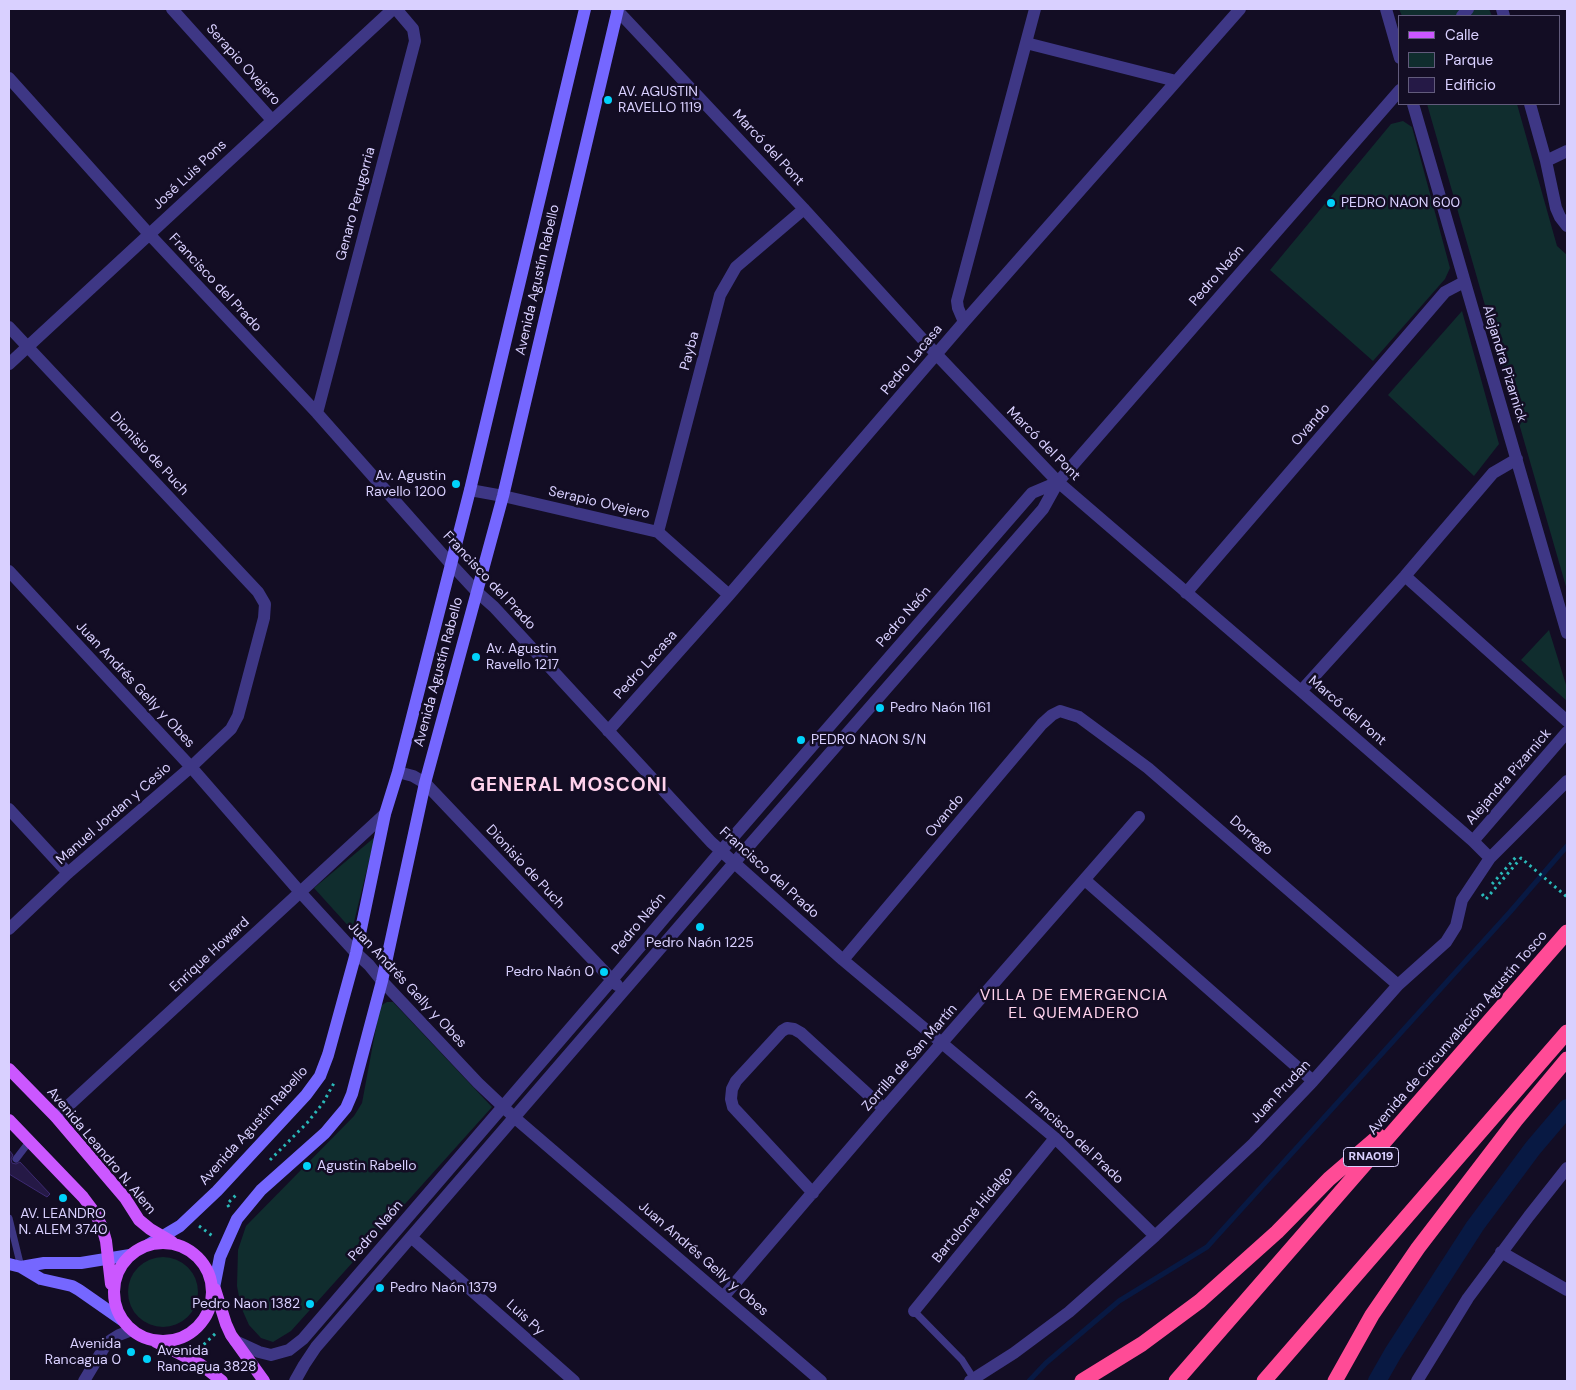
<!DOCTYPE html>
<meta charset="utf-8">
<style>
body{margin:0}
#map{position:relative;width:1576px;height:1390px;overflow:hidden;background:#130d24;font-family:"DM Sans",sans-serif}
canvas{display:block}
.frame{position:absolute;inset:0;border:10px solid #d9d0ff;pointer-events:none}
.legend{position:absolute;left:1398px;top:15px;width:162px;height:90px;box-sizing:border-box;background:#130d24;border:1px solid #625b7c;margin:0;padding:6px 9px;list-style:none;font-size:15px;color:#d9d0ff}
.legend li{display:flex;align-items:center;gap:10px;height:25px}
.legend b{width:25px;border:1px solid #625b7c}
</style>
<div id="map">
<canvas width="1576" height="1390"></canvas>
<div class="frame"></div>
<ul class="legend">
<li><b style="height:6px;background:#cb57ff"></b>Calle</li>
<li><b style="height:14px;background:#102d2e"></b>Parque</li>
<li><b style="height:14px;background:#251946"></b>Edificio</li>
</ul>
</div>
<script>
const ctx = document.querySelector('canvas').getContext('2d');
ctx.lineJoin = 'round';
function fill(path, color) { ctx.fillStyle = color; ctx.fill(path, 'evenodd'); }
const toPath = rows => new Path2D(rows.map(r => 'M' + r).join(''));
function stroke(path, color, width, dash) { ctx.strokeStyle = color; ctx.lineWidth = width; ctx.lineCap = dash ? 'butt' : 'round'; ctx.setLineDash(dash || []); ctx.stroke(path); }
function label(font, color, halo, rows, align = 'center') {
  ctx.font = font + ' "DM Sans",sans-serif'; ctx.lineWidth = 5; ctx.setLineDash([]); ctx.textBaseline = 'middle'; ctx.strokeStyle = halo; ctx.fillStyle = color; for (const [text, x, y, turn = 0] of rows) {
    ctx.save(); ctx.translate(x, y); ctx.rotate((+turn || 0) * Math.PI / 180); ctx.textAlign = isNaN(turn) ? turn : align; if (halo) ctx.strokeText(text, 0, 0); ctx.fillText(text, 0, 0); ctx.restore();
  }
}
fill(toPath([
 [1399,9,1489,9,1492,16,1402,16],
 [1427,104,1517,104,1557,246,1567,255,1567,590],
 [1403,121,1412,127,1450,268,1445,279,1373,361,1270,270,1391,124],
 [1462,311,1499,444,1474,476,1388,395],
 [1549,630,1567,688,1567,701,1521,660],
 [375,837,352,930,314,888],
 [387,1002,393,1002,492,1107,291,1331,273,1342,261,1338,249,1325,241,1307,237,1286,238,1250,246,1226,354,1116,362,1103,380,1006],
 '128 1292a35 35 0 1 1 70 0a35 35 0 1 1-70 0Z'
]), '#102d2e');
stroke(toPath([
 [1029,1381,1046,1363,1119,1301,1207,1247,1510,912,1567,846]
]), '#081943', 5);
stroke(toPath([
 [1377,1381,1393,1353,1475,1226,1533,1148,1567,1108]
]), '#081943', 18);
const building = toPath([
 [9,1150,13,1155,11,1159,12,1163,16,1164,20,1162,50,1194,47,1197,9,1174,9,1150]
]);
fill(building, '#251946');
stroke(building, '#3d2a72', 1);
stroke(toPath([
 [1492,884,1516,857],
 [1482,894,1486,899,1521,858,1567,897],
 [270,1160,307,1123,323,1103,334,1083],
 [229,1207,227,1204,236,1195],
 [199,1226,214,1237],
 [199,1349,216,1333]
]), '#2ab9b9', 3, [2.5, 4]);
stroke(toPath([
 [16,1159,29,1142],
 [9,1218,21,1267],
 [914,1311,962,1360,974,1379]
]), '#3e3785', 7);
stroke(toPath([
 [172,9,272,120],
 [616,9,804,209,937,355,1058,482,1301,691,1473,841,1490,858],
 [1386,9,1400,58],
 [1502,9,1504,16],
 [1462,16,1468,9],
 [1026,43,1176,81],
 [9,78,149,234,317,413,450,563,477,592,494,607,711,842,843,960,1055,1138,1155,1236],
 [1413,104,1567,633],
 [1530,104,1546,161,1556,208,1560,217,1567,226],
 [1546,161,1567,151],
 [964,322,958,308,957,301,1035,9],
 [9,327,258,592,265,604,264,618,238,716,231,729,191,767,68,873,9,929],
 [9,364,393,9],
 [317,413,415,41,413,29,396,9],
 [470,490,503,496,658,532,729,595],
 [658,532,720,295,736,267,804,209],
 [9,571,191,767,300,892,356,953,369,965,382,981,478,1083,515,1118,821,1381],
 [1405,576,1567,721],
 [1186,593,1445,292,1464,282],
 [1301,691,1405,576,1493,473,1517,459],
 [608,731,729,595,964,322,1240,9],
 [398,772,413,776,425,783,617,985],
 [9,809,68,873],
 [1473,841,1567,732],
 [1085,880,1313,1081],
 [843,960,1042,724,1052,715,1060,711,1079,717,1148,768,1398,985],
 [56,1117,385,814],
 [813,1193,733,1107,731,1099,732,1089,736,1081,782,1031,787,1028,794,1029,801,1033,884,1109],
 [411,1237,574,1381],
 [1501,1252,1567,1290],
 [724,1296,884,1109,1139,817],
 [914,1311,1055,1138],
 [235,1341,259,1352,271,1355,289,1350,303,1339,611,981,721,851,1032,493,1058,482],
 [84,1381,105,1346,111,1340,119,1335,132,1330],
 [295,1381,304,1365,316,1347,734,863,1043,509,1058,482,1400,90],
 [970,1381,1014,1353,1069,1312,1155,1236,1254,1143,1313,1081,1398,985,1446,942,1456,926,1462,900,1490,858,1567,781],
 [1417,1381,1468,1298,1529,1216,1567,1168]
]), '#3e3785', 12);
stroke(toPath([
 [148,1245,180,1226,217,1191,306,1095,320,1076,328,1055,356,953,385,814,398,772,470,490,585,9],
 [9,1264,21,1267,41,1279,72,1286,79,1290,122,1320],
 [21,1267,44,1263,81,1263,130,1255],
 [212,1298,220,1257,237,1219,261,1190,325,1133,346,1108,352,1094,382,981,425,783,503,496,618,9]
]), '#7567ff', 12);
stroke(toPath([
 [9,1069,56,1117,125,1198,139,1220,150,1229,172,1242],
 [9,1120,83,1197,95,1213,102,1227,106,1241,111,1284],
 '114 1292a49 49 0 1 1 98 0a49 49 0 1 1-98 0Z',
 [215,1289,226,1324,231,1335,264,1381],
 [156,1342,200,1364,222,1381]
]), '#cb57ff', 12);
stroke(toPath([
 [1082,1381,1142,1344,1200,1301,1277,1232,1329,1179,1379,1136],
 [1176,1381,1567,932],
 [1264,1381,1567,1032],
 [1335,1381,1372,1315,1418,1248,1516,1120,1567,1059]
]), '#ff4b96', 15);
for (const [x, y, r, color] of [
 [608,100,5,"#00d2fb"],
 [1331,203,5,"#00d2fb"],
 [456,484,5,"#00d2fb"],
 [476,657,5,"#00d2fb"],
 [880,708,5,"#00d2fb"],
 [801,740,5,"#00d2fb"],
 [700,927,5,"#00d2fb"],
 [604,972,5,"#00d2fb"],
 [307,1166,5,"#00d2fb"],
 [63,1198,5,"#00d2fb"],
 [380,1288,5,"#00d2fb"],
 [310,1304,5,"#00d2fb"],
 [131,1352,5,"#00d2fb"],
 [147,1359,5,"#00d2fb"]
]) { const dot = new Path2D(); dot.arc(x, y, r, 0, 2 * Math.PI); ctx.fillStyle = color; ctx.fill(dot); stroke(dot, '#130d24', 2); }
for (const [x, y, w] of [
 [1371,1157,55]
]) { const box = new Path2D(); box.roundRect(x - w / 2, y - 9.5, w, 19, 4); ctx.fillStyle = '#130d24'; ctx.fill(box); stroke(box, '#d9d0ff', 1); }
label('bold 12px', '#d9d0ff', null, [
 ["RNA019",1371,1157]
]);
label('14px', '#d9d0ff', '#130d24', [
 ["Serapio Ovejero",243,65,48],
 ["Marcó del Pont",768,148,47],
 ["José Luis Pons",190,175,-43],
 ["Genaro Perugorria",356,204,-75],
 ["Pedro Naón",1217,276,-49],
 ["Avenida Agustín Rabello",538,280,-77],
 ["Francisco del Prado",215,283,47],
 ["Payba",690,351,-75],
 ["Pedro Lacasa",912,360,-50],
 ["Alejandra Pizarnick",1504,364,73],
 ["Ovando",1311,425,-49],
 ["Marcó del Pont",1043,444,45],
 ["Dionisio de Puch",149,454,47],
 ["Serapio Ovejero",599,503,13],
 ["Francisco del Prado",489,581,47],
 ["Pedro Naón",904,617,-49],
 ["Pedro Lacasa",646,665,-48],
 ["Avenida Agustín Rabello",439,672,-75],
 ["Juan Andrés Gelly y Obes",135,685,47],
 ["Marcó del Pont",1347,711,41],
 ["Alejandra Pizarnick",1509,777,-49],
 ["Manuel Jordan y Cesio",114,814,-41],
 ["Ovando",945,816,-50],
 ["Dorrego",1251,836,41],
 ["Dionisio de Puch",525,867,47],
 ["Francisco del Prado",769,873,42],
 ["Pedro Naón",639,924,-50],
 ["Enrique Howard",210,955,-43],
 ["Juan Andrés Gelly y Obes",407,985,47],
 ["Avenida de Circunvalación Agustín Tosco",1458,1033,-49],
 ["Zorrilla de San Martín",910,1058,-49],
 ["Juan Prudan",1281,1092,-47],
 ["Avenida Agustín Rabello",254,1126,-48],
 ["Francisco del Prado",1074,1138,43],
 ["Avenida Leandro N. Alem",101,1151,50],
 ["Bartolomé Hidalgo",973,1215,-51],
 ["Pedro Naón",376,1231,-49],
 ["Juan Andrés Gelly y Obes",703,1259,41],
 ["Luis Py",525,1318,42]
]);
label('14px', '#d9d0ff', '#130d24', [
 ["AV. AGUSTIN",618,92],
 ["RAVELLO 1119",618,108],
 ["PEDRO NAON 600",1341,203],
 ["Av. Agustin",446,476,"right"],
 ["Ravello 1200",446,492,"right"],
 ["Av. Agustin",486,649],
 ["Ravello 1217",486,665],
 ["Pedro Naón 1161",890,708],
 ["PEDRO NAON S/N",811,740],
 ["Pedro Naón 1225",700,943,"center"],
 ["Pedro Naón 0",594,972,"right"],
 ["Agustin Rabello",317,1166],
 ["AV. LEANDRO",63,1214,"center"],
 ["N. ALEM 3740",63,1230,"center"],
 ["Pedro Naón 1379",390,1288],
 ["Pedro Naon 1382",300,1304,"right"],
 ["Avenida",121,1344,"right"],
 ["Rancagua 0",121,1360,"right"],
 ["Avenida",157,1351],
 ["Rancagua 3828",157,1367]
], 'left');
ctx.letterSpacing = '1px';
label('16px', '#ffd2ec', '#130d24', [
 ["VILLA DE EMERGENCIA",1074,996],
 ["EL QUEMADERO",1074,1014]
]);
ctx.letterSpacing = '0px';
ctx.letterSpacing = '1px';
label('bold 19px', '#ffd2ec', '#130d24', [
 ["GENERAL MOSCONI",569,786]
]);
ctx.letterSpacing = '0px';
</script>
